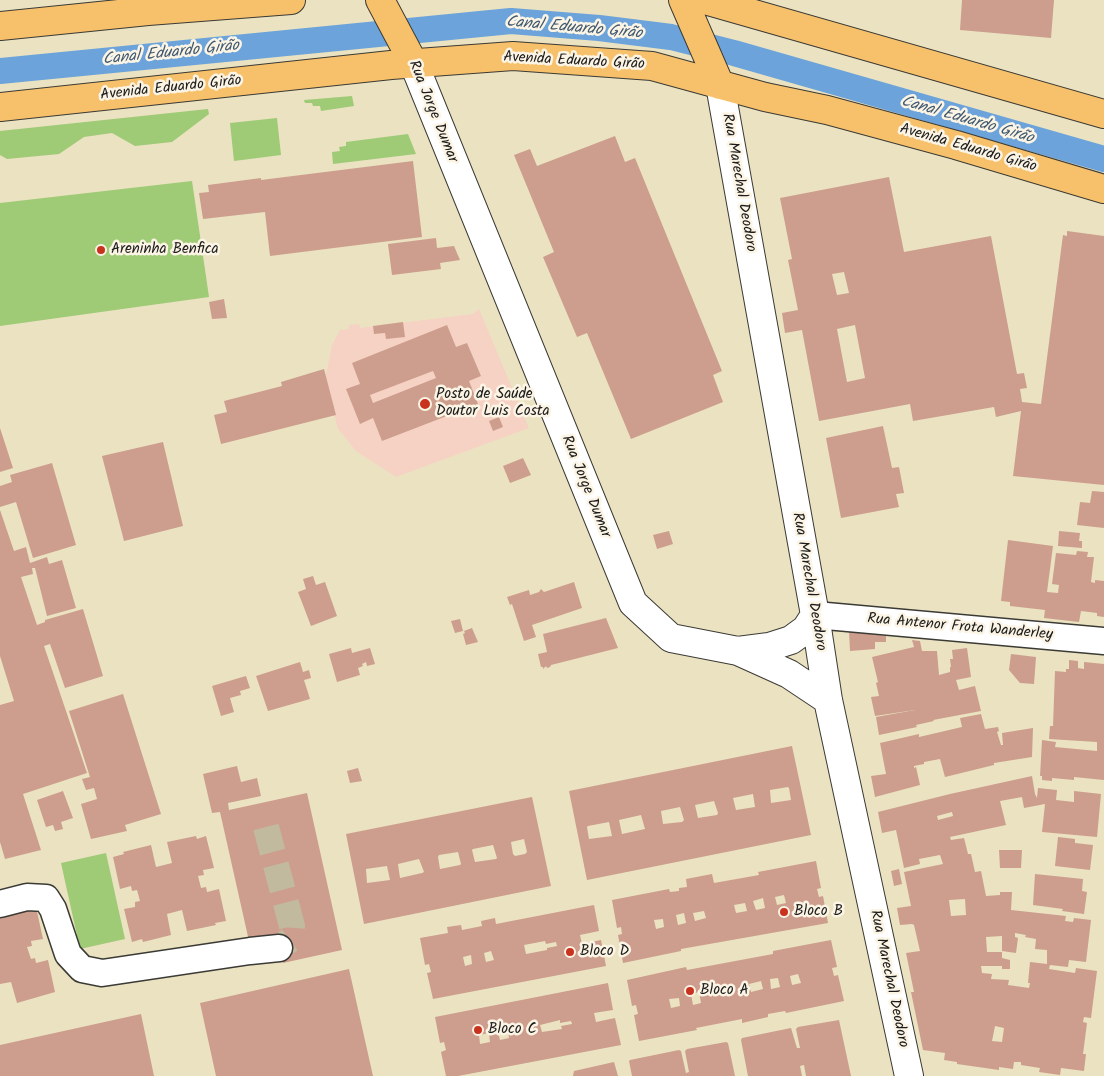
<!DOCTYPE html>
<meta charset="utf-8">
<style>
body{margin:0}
canvas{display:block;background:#eae2c0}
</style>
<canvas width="1104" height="1076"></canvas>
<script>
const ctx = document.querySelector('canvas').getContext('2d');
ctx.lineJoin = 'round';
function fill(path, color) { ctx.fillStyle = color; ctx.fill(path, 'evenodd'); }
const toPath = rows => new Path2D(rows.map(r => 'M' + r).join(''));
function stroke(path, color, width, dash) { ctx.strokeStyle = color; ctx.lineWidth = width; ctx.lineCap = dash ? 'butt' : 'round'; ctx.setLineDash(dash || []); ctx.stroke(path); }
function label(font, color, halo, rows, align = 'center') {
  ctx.font = font + ' Kalam,sans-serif'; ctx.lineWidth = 5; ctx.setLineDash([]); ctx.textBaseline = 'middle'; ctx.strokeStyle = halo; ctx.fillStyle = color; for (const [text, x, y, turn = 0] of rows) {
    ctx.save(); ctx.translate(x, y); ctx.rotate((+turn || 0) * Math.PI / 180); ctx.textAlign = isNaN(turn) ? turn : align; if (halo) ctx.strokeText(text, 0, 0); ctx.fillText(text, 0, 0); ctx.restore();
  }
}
fill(toPath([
 [479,309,529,428,396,477,356,451,338,429,325,380,332,345,340,330,349,329,349,325,359,324,360,328,473,314]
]), '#f6d2c4');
fill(toPath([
 [352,96,354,106,321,111,320,106,313,106,312,103,305,103,304,100],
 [208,109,209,114,172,142,135,146,112,133,84,137,59,154,7,159,0,155,0,131],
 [277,118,281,155,234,161,230,123],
 [408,134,416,154,333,164,332,152,340,151,339,147,346,146,346,142],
 [192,181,209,297,0,326,0,203],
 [106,853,125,939,80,949,61,863]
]), '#9fca76');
stroke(toPath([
 [0,71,511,21,599,28,671,37,734,53,1104,159]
]), '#6ba3da', 26);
fill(toPath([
 [962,0,1054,0,1051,38,960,30],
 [615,136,625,162,635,158,722,371,713,375,723,402,631,439,587,333,577,337,543,257,554,252,514,155,530,149,537,166],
 [413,161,422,237,270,256,265,212,203,219,199,193,209,192,208,185,261,178,261,180],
 [889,177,904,252,991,236,1017,374,1024,373,1027,388,1020,389,1022,402,1041,404,1063,235,1067,236,1067,231,1104,236,1104,485,1013,476,1021,411,996,417,994,407,913,421,910,404,819,421,802,330,785,333,782,313,798,310,788,260,792,259,780,198],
 [844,272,849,293,837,295,832,274],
 [855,325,865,378,847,382,837,329],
 [436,238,437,248,454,246,460,260,440,263,441,269,392,275,388,244],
 [224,299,227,318,212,319,209,302],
 [403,322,405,337,386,339,385,333,374,334,373,326],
 [447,325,456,347,467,343,481,376,469,381,478,404,382,441,373,418,360,424,346,389,360,384,352,363],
 [433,371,436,378,373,403,370,395],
 [324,369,336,415,221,444,214,415,227,412,224,401,282,386,281,382],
 [499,417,503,427,493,431,489,421],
 [883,426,892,468,899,467,904,493,896,494,899,507,841,518,826,438],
 [0,428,13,468,0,472],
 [163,442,183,526,124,541,102,456],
 [523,458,531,475,510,483,503,466],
 [52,463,76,545,33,558,16,502,0,507,0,486,12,482,10,475],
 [1092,491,1104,492,1104,528,1077,525,1080,502,1090,503],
 [0,510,14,551,26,547,30,563,47,557,49,564,62,560,76,608,47,616,35,568,32,568,33,574,21,577,37,625,45,622,45,620,83,609,103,676,65,688,50,644,44,646,87,773,23,794,41,850,5,859,0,842,0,705,14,701,0,656],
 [669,531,673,544,657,549,653,535],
 [1059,531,1080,533,1079,541,1082,541,1082,548,1058,546],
 [1008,540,1053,546,1047,592,1058,593,1059,585,1052,584,1056,553,1076,555,1077,551,1088,552,1087,557,1094,557,1091,582,1095,583,1095,580,1104,581,1104,617,1097,616,1097,613,1081,611,1079,622,1044,618,1045,610,1010,606,1010,602,1001,601],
 [313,576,316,585,325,582,337,616,311,626,298,592,306,589,303,579],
 [574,582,582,608,532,625,536,637,524,641,512,604,510,605,507,597,529,590,530,595,539,592,541,589,544,592],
 [606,618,618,648,551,665,550,667,547,668,546,666,543,669,543,667,541,667,538,654,547,652,543,634],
 [460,619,463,631,455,633,451,621],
 [472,628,478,642,466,645,463,634,465,633,464,631],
 [849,631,886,636,886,642,875,642,875,649,850,651],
 [912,640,920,641,922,651,937,651,939,675,950,672,950,667,951,667,950,659,953,659,952,650,967,648,971,677,956,680,959,690,975,686,981,711,933,720,934,721,916,725,917,727,879,735,876,717,915,710,875,716,871,697,879,696,876,683,878,682,872,657,914,647],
 [351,648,352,653,370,648,375,664,367,666,366,662,362,664,363,666,358,668,360,675,337,682,329,654],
 [1011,654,1036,657,1034,684,1020,683,1009,670],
 [1069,660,1078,661,1078,668,1084,669,1084,662,1104,664,1104,780,1074,777,1074,780,1052,778,1052,781,1042,780,1042,776,1040,776,1042,740,1056,742,1055,747,1097,751,1097,742,1049,739,1050,726,1053,726,1055,671,1066,672,1066,669,1069,669],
 [300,662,303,672,309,670,311,678,304,680,310,699,268,711,256,676],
 [246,676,250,688,240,691,241,695,230,698,234,712,221,716,212,686],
 [123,694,161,814,125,825,127,831,91,839,81,804,97,799,94,788,86,790,82,779,90,777,69,711],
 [981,714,985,729,998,727,999,731,997,732,1001,745,1003,745,1002,733,1033,728,1032,757,994,763,994,765,945,777,940,759,924,762,924,764,914,766,914,768,916,767,920,785,875,797,871,776,886,774,880,743,919,734,919,737,962,727,960,718],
 [792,746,811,835,587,880,569,791],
 [788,787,789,788,791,800,771,803,770,790],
 [753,794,755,807,736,810,733,798],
 [714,801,718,813,717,815,698,818,695,805],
 [680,807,684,820,682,822,663,824,661,811],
 [641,815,645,829,622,834,619,820],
 [609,822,612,836,589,839,587,827,588,826],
 [237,766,241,782,257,778,261,796,228,803,229,810,307,793,342,950,283,963,278,944,251,950,220,812,212,813,203,774],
 [358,768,362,781,350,783,347,771],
 [1032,776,1035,794,1037,798,1038,788,1057,790,1056,800,1074,802,1074,791,1101,794,1097,837,1042,832,1045,804,1024,808,1022,797,1000,801,1006,825,950,837,951,840,964,838,968,854,971,854,975,872,981,871,986,896,1000,895,1000,892,1012,892,1011,910,1066,916,1065,921,1073,922,1074,918,1091,920,1086,962,1069,960,1068,967,1050,965,1049,969,1075,973,1076,968,1097,971,1091,1018,1084,1017,1083,1022,1087,1023,1083,1054,1086,1054,1084,1071,1061,1068,1060,1075,1039,1072,1040,1068,1021,1065,1021,1062,1014,1062,1013,1069,999,1067,999,1070,957,1064,957,1062,944,1060,945,1053,923,1050,911,992,914,992,906,953,920,951,914,925,912,924,900,925,897,908,911,906,904,872,943,864,940,855,919,859,920,864,904,868,896,830,882,833,878,812,950,794],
 [952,812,953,816,938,820,937,816],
 [965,899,966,915,951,916,949,900],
 [1015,933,1026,935,1025,937,1036,939,1035,949,1047,950,1047,964,1030,962,1028,983,1030,983,1029,988,1008,985,1009,980,991,979,992,974,982,973,981,966,1002,966,1002,969,1010,969,1010,960,1002,958,1002,952,987,952,986,937,1002,936,1002,951,1016,953,1018,938,1015,937],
 [995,1026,1004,1028,1002,1042,992,1041],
 [63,791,73,818,61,822,63,829,55,831,53,825,46,827,37,800],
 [532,797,551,886,364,924,346,834],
 [524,839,527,852,525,854,515,856,513,854,511,842],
 [493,845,497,858,496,859,475,862,472,850,473,849],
 [458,852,461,864,460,865,440,869,438,857,439,855],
 [419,859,424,872,422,873,400,878,398,864],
 [387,866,390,880,367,883,366,869],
 [196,836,197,839,206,836,214,868,203,870,204,875,198,876,201,888,206,887,207,892,219,889,226,921,215,923,216,925,187,931,182,910,167,914,171,935,143,942,142,939,132,942,124,909,135,907,135,902,140,901,137,890,132,891,131,886,120,889,113,857,124,854,123,852,151,845,156,867,172,863,167,842],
 [1058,837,1075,839,1075,843,1093,845,1090,870,1055,866],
 [999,850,1022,850,1021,868,1000,868],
 [816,861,821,888,817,889,819,897,823,896,828,923,698,946,681,949,681,951,623,963,618,935,622,934,621,927,617,928,612,900,669,889,670,892,679,891,679,888,687,887,686,879,712,874,714,883,759,875,758,872],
 [784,895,786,903,777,905,775,897],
 [763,898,765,908,756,910,753,901],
 [745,903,747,911,736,913,734,905],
 [704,911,706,918,695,921,693,913],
 [684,913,686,923,678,925,676,915],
 [663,919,664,927,656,929,654,920],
 [899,869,902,884,894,886,891,871],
 [1035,874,1083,879,1082,891,1087,892,1084,914,1062,911,1063,909,1033,905],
 [594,905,599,931,580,935,582,944,601,940,606,966,433,999,427,973,431,972,429,964,425,965,420,938,448,933,447,927,461,925,462,930,482,926,481,921,495,918,496,924],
 [545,941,546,944,556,942,557,946,547,948,547,950,526,954,524,945],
 [491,951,494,960,486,962,484,953],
 [471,955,472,964,465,966,463,957],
 [36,907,43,939,31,941,32,946,27,947,31,959,35,958,36,963,48,960,55,992,17,1003,11,982,0,984,0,912],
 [831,940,837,967,832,968,834,976,838,975,844,1001,786,1013,785,1011,768,1014,768,1017,742,1023,742,1019,696,1028,697,1030,639,1041,634,1015,638,1014,636,1005,632,1006,627,980,686,967,687,970,773,954,773,951],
 [798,974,801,983,792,985,790,976],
 [778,978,780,987,771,989,770,979],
 [761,981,763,989,751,992,749,984],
 [699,992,701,1003,693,1005,691,994],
 [679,998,680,1006,671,1008,669,999],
 [349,969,373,1076,216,1076,200,1003],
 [608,983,613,1010,594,1013,596,1022,615,1018,621,1045,458,1076,446,1076,441,1052,446,1050,444,1042,440,1043,435,1017],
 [560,1020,560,1023,571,1021,572,1024,561,1026,562,1029,542,1032,540,1025],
 [508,1030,509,1038,500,1040,498,1032],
 [489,1033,490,1042,480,1044,479,1035],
 [141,1014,154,1076,0,1076,0,1045],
 [839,1020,851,1076,806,1076,804,1065,800,1066,802,1076,748,1076,741,1040,742,1038,791,1028,797,1048,800,1048,796,1029,798,1027],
 [726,1042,728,1043,735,1076,632,1076,629,1061,630,1060,679,1050,681,1051,686,1073,689,1072,685,1051,687,1049],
 [614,1062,618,1076,573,1076,574,1071]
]), '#cd9e8d');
stroke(toPath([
 [266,827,292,926,291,939,279,948]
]), '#c1ba9f', 26, [26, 13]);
const minor = toPath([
 [815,615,1104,641],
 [0,904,27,897,46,898,53,909,68,954,82,969,102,973,250,951,279,948]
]);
const tertiary = toPath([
 [414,64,633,603,671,638,738,651,789,674,828,700],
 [720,85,815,615,828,700,909,1076],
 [738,651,769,647,791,640,806,629,815,615]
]);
const primary = toPath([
 [380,0,414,64],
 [683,0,720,85],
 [705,0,1104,114],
 [0,26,148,11,291,0],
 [0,107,391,65,513,56,652,66,765,97,827,110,956,145,1104,189]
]);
stroke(minor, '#3b3a35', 29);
stroke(tertiary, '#3b3a35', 30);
stroke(primary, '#3b3a35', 30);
stroke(minor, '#fff', 26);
stroke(tertiary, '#fff', 28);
stroke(primary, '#f7c06b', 28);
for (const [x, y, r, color] of [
 [101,250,5,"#c8321e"],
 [425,404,6,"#c8321e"],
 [784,912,5,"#c8321e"],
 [570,952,5,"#c8321e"],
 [690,991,5,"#c8321e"],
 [478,1030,5,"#c8321e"]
]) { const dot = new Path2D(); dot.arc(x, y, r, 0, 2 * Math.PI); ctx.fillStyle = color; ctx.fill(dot); stroke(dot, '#fcf5e5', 2); }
label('15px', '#1c1c1c', '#fcf5e5', [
 ["Avenida Eduardo Girão",574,62,3],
 ["Avenida Eduardo Girão",171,89,-6],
 ["Rua Jorge Dumar",432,112,68],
 ["Avenida Eduardo Girão",968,149,16],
 ["Rua Marechal Deodoro",738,183,80],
 ["Rua Jorge Dumar",585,487,68],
 ["Rua Marechal Deodoro",808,582,80],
 ["Rua Antenor Frota Wanderley",960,628,5],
 ["Rua Marechal Deodoro",888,979,78]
]);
label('15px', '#1c1c1c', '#fcf5e5', [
 ["Areninha Benfica",111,250],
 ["Posto de Saúde",436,395],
 ["Doutor Luis Costa",436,412],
 ["Bloco B",794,912],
 ["Bloco D",580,952],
 ["Bloco A",700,991],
 ["Bloco C",488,1030]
], 'left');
label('italic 16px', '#405971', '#fcf5e5', [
 ["Canal Eduardo Girão",574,29,5],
 ["Canal Eduardo Girão",171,54,-6],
 ["Canal Eduardo Girão",967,121,16]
]);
</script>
